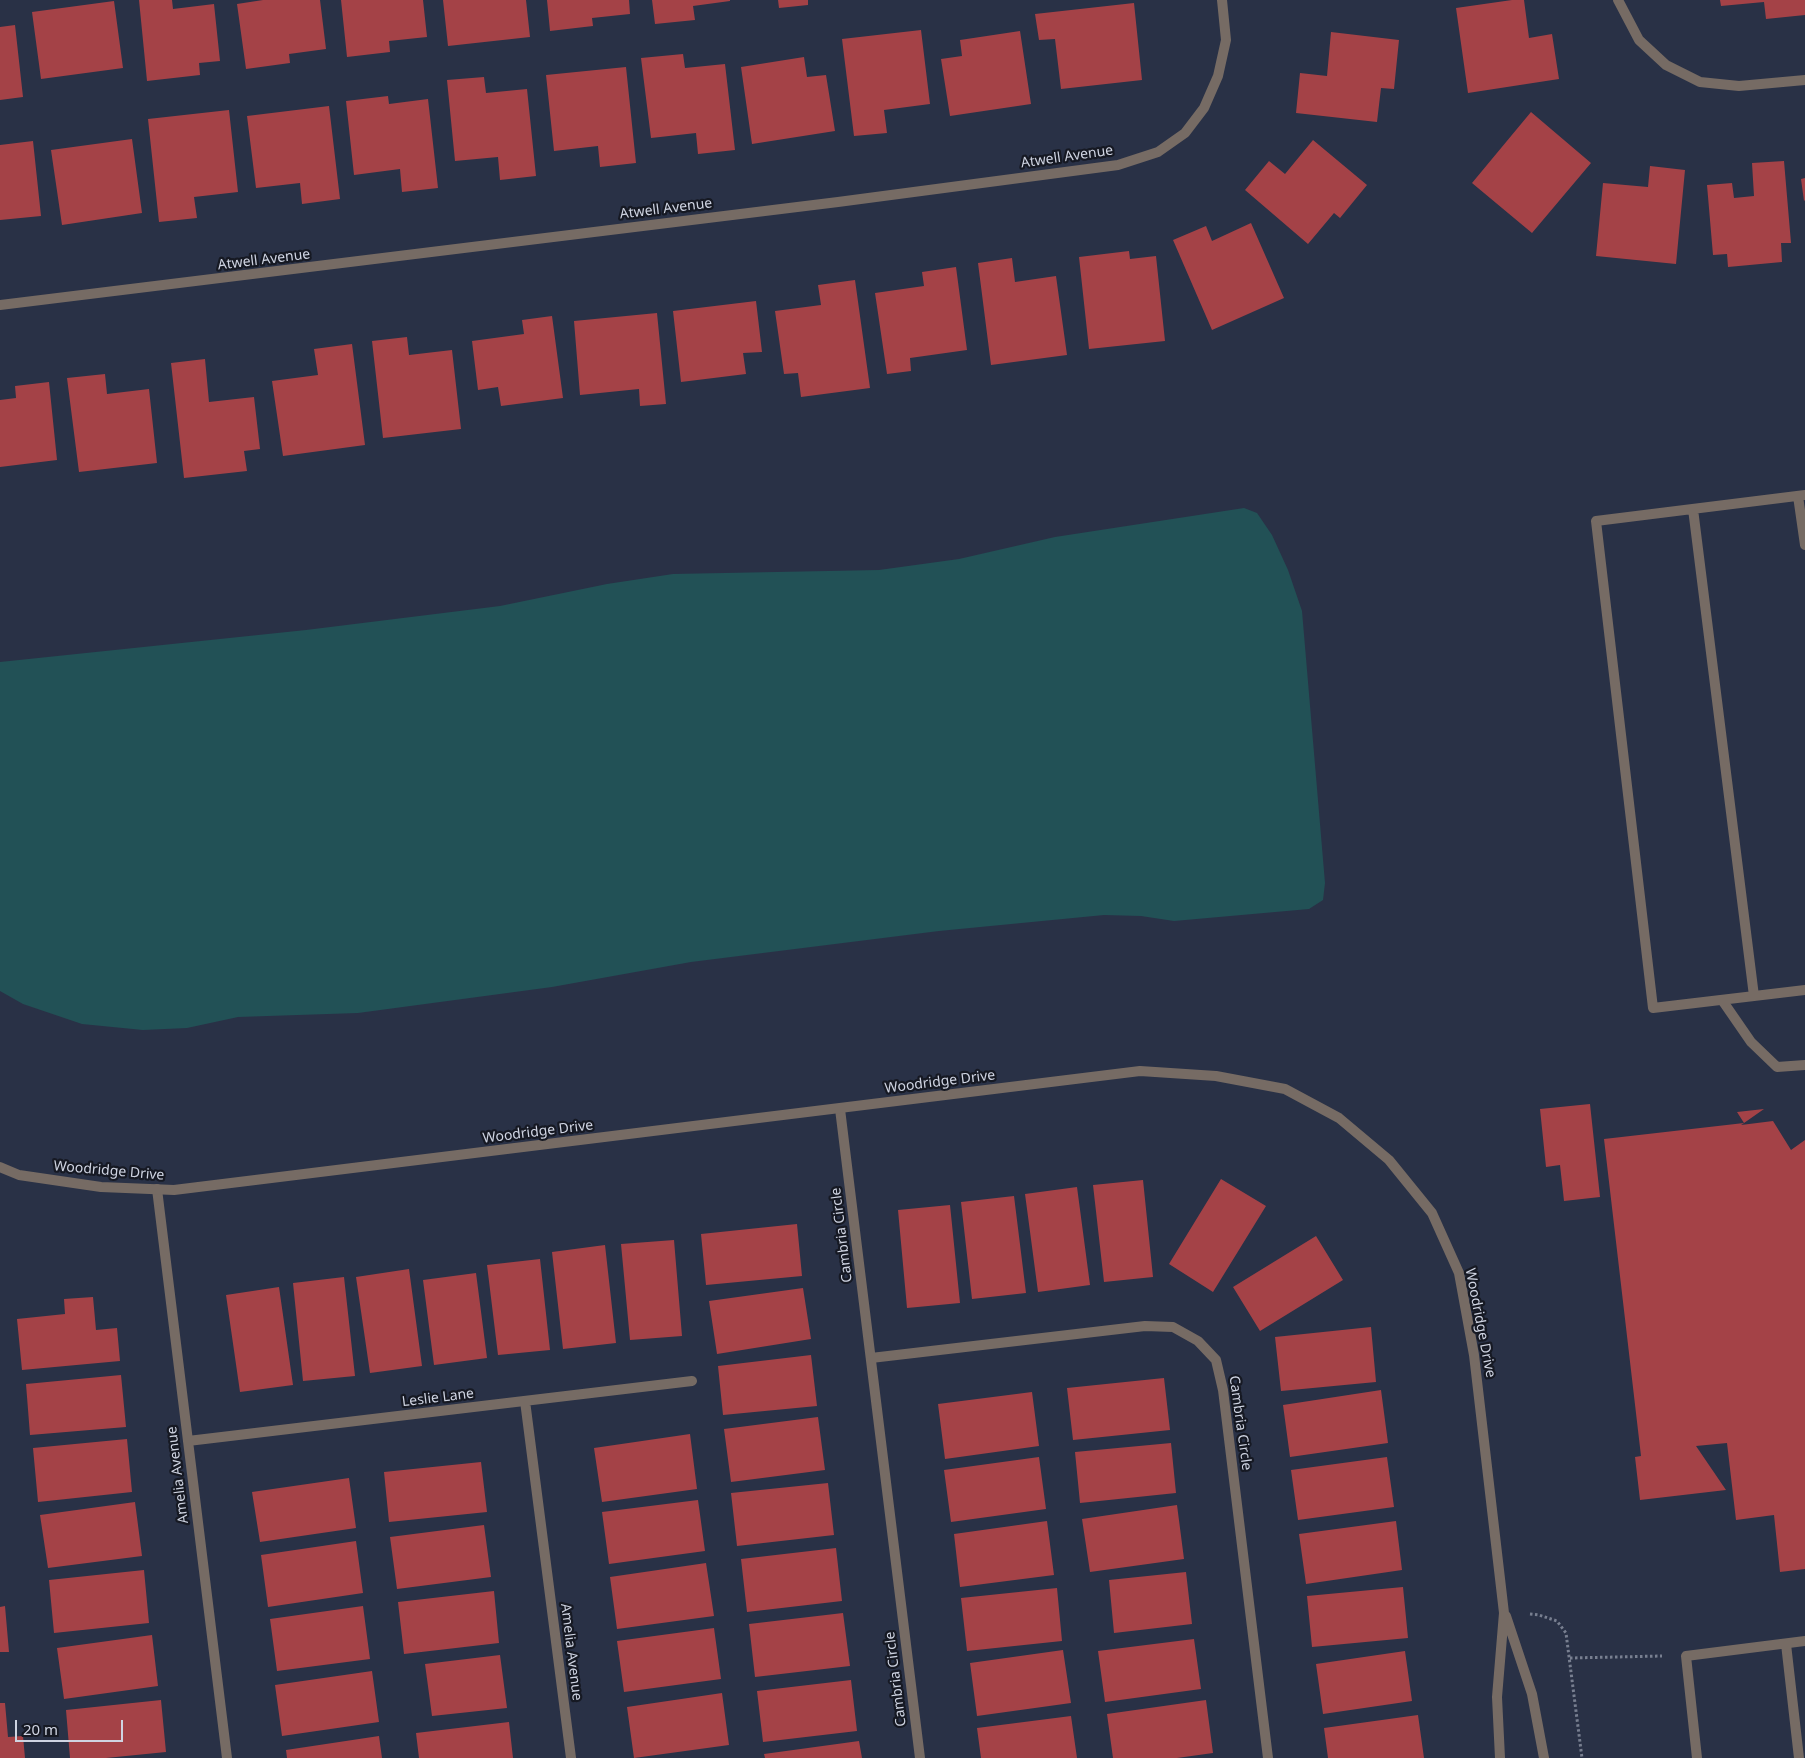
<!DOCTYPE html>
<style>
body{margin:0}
#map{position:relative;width:1805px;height:1758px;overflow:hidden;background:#293146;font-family:"Noto Sans",sans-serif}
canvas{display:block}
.scale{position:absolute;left:15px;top:1720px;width:108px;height:22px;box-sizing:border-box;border:2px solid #cfd4e2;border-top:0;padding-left:6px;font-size:15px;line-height:18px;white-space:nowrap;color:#cfd4e2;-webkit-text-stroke:4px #161923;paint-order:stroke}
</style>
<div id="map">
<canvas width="1805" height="1758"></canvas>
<div class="scale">20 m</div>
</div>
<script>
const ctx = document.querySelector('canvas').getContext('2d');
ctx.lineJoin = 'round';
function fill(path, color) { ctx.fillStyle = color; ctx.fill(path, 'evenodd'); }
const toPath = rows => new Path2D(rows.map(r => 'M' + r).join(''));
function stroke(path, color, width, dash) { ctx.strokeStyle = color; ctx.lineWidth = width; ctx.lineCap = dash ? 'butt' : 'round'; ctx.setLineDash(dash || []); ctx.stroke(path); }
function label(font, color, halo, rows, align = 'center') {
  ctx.font = font + ' "Noto Sans",sans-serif'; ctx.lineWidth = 4.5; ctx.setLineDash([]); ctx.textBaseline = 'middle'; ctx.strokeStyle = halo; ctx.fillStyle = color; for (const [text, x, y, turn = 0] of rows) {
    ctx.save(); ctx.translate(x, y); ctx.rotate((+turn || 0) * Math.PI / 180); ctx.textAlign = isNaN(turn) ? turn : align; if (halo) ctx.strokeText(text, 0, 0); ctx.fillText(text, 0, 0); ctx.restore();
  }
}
fill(toPath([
 [1244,508,1257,513,1272,535,1288,570,1302,611,1325,883,1323,900,1309,909,1174,921,1141,916,1104,915,939,931,691,962,552,987,358,1013,238,1017,187,1028,143,1030,82,1024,23,1004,0,991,0,662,306,630,500,606,607,584,673,574,879,570,959,559,1055,537]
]), '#225156');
fill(toPath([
 [139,0,172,0,173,9,214,4,220,61,199,63,200,75,147,81],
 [263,0,320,0,326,49,289,54,290,63,246,69,237,4],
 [341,0,423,0,427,37,389,41,390,52,347,57],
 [443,0,526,0,530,37,448,46],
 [547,0,629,0,630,14,592,18,593,26,550,31],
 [652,0,730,0,730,1,693,6,695,20,655,24],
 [778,0,808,0,808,5,779,8],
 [1512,0,1524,0,1529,38,1552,34,1559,79,1468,93,1456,8],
 [1720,0,1805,0,1805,15,1766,19,1764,2,1721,6],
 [114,1,123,68,41,79,32,12],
 [1134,3,1142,80,1061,89,1055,39,1039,40,1035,14],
 [15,25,23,97,0,100,0,27],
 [921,30,930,104,884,110,887,133,854,136,842,39],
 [1020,31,1031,104,950,116,941,59,962,56,960,40],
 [1331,32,1399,40,1394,89,1381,88,1377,122,1296,113,1300,73,1327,76],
 [683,54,685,68,725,64,735,150,698,154,696,133,651,138,641,58],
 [804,57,807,77,826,75,835,131,752,144,741,67],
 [626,67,636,163,600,167,598,146,554,151,546,75],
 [484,77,486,93,527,89,536,176,500,180,498,157,455,161,447,80],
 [388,96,389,104,428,99,438,188,402,192,400,169,354,175,346,101],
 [329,106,340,199,302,204,300,183,256,188,247,116],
 [229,110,238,192,194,197,197,218,159,222,148,119],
 [1531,112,1591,163,1532,233,1472,183],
 [132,139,142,213,62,225,51,150],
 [1313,140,1367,185,1340,218,1334,213,1308,244,1245,190,1269,161,1285,174],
 [33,141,41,216,0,220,0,145],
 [1784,161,1791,243,1781,243,1782,262,1728,267,1727,254,1713,255,1707,185,1732,183,1734,198,1754,196,1752,163],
 [1650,166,1685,170,1676,264,1596,256,1603,183,1648,187],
 [1805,178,1805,200,1804,201,1801,179],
 [1251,223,1284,298,1212,330,1173,240,1206,226,1212,241],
 [1129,251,1130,259,1156,256,1165,341,1089,349,1079,257],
 [1012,258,1015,282,1056,276,1067,355,991,365,978,263],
 [956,267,967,350,910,358,911,371,887,374,875,293,924,286,922,272],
 [855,280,870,388,801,397,798,373,784,374,775,311,821,305,818,285],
 [756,301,762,352,743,353,746,374,681,382,673,311],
 [657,313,666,404,640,406,639,389,580,395,574,321],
 [552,316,563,398,501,406,498,387,478,390,472,341,524,334,522,320],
 [407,337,409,355,452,350,461,429,383,438,372,341],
 [352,344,365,445,283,456,272,381,318,375,314,349],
 [205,359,209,402,254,397,260,449,244,451,247,471,184,478,171,363],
 [105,374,107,394,149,389,157,463,79,472,67,378],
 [49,382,57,460,0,467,0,400,16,398,15,386],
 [1590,1104,1600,1197,1564,1201,1560,1165,1546,1167,1540,1109],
 [1764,1109,1744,1123,1737,1112],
 [1773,1121,1791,1150,1805,1140,1805,1569,1780,1572,1774,1515,1736,1520,1727,1443,1696,1446,1726,1490,1640,1500,1635,1457,1641,1456,1604,1139,1744,1123,1741,1125],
 [1221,1179,1266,1206,1213,1292,1169,1264],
 [1143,1180,1153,1277,1104,1282,1093,1185],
 [1077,1187,1090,1285,1038,1292,1025,1194],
 [1014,1196,1026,1293,972,1299,961,1202],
 [950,1205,960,1303,907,1308,898,1210],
 [797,1224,802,1276,706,1285,701,1234],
 [1316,1236,1343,1280,1260,1331,1233,1287],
 [674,1240,682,1336,630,1340,621,1244],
 [605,1245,616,1343,563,1349,552,1252],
 [540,1259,550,1350,498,1355,487,1265],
 [409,1269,422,1366,370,1373,356,1277],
 [476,1273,487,1358,434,1365,423,1280],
 [344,1277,355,1376,303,1381,293,1283],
 [279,1287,293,1385,240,1392,226,1295],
 [803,1288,811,1339,717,1354,709,1301],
 [93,1297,96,1330,117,1328,120,1361,22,1370,17,1319,65,1314,64,1299],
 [1371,1327,1376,1382,1281,1391,1275,1337],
 [811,1355,817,1406,723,1415,718,1366],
 [121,1375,126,1427,30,1435,26,1384],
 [1164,1378,1170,1430,1073,1440,1067,1388],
 [1381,1390,1388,1443,1290,1457,1283,1405],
 [1032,1392,1039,1446,945,1459,938,1404],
 [818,1417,825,1470,731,1482,724,1429],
 [690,1434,697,1489,602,1502,594,1448],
 [127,1439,132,1492,38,1502,33,1448],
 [1171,1443,1176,1493,1080,1503,1075,1452],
 [1039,1457,1046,1509,951,1522,944,1470],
 [1387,1457,1394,1507,1298,1520,1291,1470],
 [481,1462,487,1512,389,1522,384,1472],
 [349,1478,356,1528,260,1542,252,1492],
 [828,1483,834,1535,737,1546,731,1493],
 [698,1500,705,1551,609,1564,602,1512],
 [135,1502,142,1556,48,1568,40,1515],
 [1177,1505,1184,1559,1090,1572,1082,1519],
 [1047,1521,1054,1575,960,1587,954,1534],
 [1396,1521,1402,1570,1306,1584,1299,1534],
 [484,1525,491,1577,397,1589,390,1537],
 [356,1541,363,1593,268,1607,261,1555],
 [836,1548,842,1601,747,1612,741,1559],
 [706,1563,714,1616,617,1629,610,1577],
 [144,1570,149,1623,54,1633,49,1580],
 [1186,1572,1192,1624,1114,1633,1109,1580],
 [1403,1587,1408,1638,1312,1647,1307,1596],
 [1057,1588,1062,1641,967,1651,961,1598],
 [494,1591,499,1643,404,1654,398,1602],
 [5,1606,9,1652,0,1652,0,1607],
 [363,1606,370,1659,277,1671,270,1619],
 [843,1613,850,1666,755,1677,749,1624],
 [714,1628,721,1679,624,1692,617,1641],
 [152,1635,158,1686,64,1699,57,1648],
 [1194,1639,1201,1689,1105,1702,1098,1651],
 [1063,1650,1071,1703,977,1716,970,1663],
 [1405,1651,1412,1701,1323,1714,1316,1664],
 [500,1655,507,1708,432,1716,425,1664],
 [372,1671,379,1722,282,1736,275,1685],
 [851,1680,857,1731,763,1742,757,1691],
 [722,1693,729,1745,634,1758,627,1707],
 [161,1700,166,1752,106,1758,70,1758,66,1710],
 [1206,1700,1213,1753,1177,1758,1113,1758,1107,1714],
 [0,1703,5,1703,8,1737,23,1736,25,1758,0,1758],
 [1418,1715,1424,1758,1328,1758,1324,1728],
 [1071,1716,1077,1758,981,1758,977,1728],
 [509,1722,513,1758,419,1758,416,1733],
 [379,1736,382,1758,287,1758,286,1750],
 [859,1741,862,1758,765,1758,764,1754]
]), '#a44247');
stroke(toPath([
 [1530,1614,1539,1615,1557,1621,1566,1633,1582,1758],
 [1570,1658,1662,1656]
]), '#787f90', 3, [2.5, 2.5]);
stroke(toPath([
 [1805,495,1596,521,1653,1008,1805,990],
 [1798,496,1805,545],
 [1693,509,1754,996],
 [1722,1000,1751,1042,1777,1067,1805,1065],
 [1786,1644,1799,1758],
 [1697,1758,1686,1656,1805,1641]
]), '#766b64', 10);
stroke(toPath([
 [1618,0,1639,40,1666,65,1700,82,1739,86,1805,80],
 [0,305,838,202,1118,165,1158,152,1185,133,1204,108,1218,76,1226,40,1222,0],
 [840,1109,920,1758],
 [157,1189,227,1758],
 [871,1358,1145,1326,1173,1327,1198,1341,1216,1360,1223,1390,1268,1758],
 [525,1401,571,1758],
 [188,1441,692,1381]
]), '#766b64', 10);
stroke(toPath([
 [0,1167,19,1175,101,1187,174,1190,1140,1071,1216,1076,1285,1089,1339,1118,1389,1160,1432,1213,1459,1273,1474,1355,1504,1613,1497,1697,1500,1758],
 [1506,1616,1532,1694,1544,1758]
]), '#766b64', 10);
label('14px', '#cfd4e2', '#161923', [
 ["Atwell Avenue",1067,157,-8],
 ["Atwell Avenue",666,209,-7],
 ["Atwell Avenue",264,260,-7],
 ["Woodridge Drive",940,1082,-7],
 ["Woodridge Drive",538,1132,-7],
 ["Woodridge Drive",109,1171,5],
 ["Cambria Circle",842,1235,-97],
 ["Woodridge Drive",1480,1323,79],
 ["Leslie Lane",438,1398,-7],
 ["Cambria Circle",1240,1423,82],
 ["Amelia Avenue",178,1475,-97],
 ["Amelia Avenue",571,1652,83],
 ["Cambria Circle",896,1679,-97]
]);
</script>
